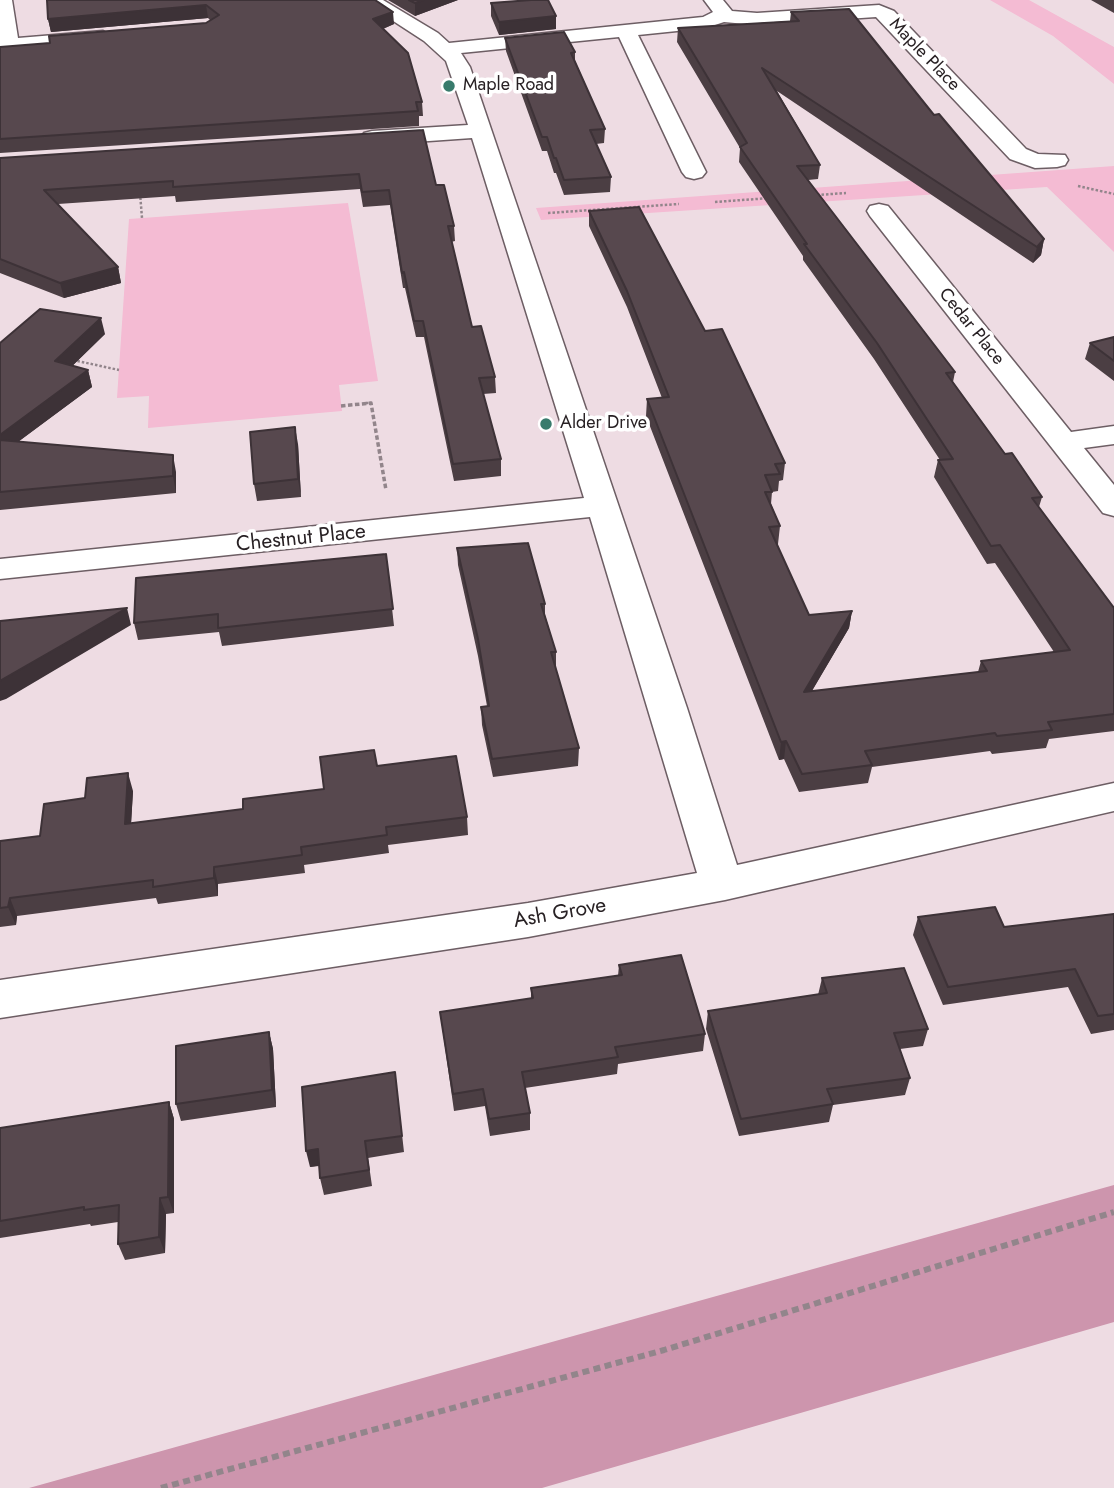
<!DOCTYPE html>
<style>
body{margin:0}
canvas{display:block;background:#eedce3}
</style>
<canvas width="1114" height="1488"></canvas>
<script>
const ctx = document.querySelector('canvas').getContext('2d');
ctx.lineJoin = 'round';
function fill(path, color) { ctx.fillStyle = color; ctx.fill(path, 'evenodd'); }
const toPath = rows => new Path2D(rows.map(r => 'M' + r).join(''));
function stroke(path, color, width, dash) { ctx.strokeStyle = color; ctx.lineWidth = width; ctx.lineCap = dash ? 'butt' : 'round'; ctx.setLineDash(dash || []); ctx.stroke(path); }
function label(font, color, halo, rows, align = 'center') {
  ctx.font = font + ' Jost,sans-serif'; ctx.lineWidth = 7; ctx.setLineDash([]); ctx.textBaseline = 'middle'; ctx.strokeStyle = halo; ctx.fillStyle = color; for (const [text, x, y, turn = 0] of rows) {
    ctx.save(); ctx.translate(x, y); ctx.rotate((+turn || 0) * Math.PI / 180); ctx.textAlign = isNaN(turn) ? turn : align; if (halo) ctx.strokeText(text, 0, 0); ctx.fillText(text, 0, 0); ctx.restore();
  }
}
fill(toPath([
 [990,0,1029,0,1114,47,1114,84,1053,36],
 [1114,166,1114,252,1047,187,541,220,536,208],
 [348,203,378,381,339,385,342,411,148,428,149,396,117,398,129,219]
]), '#f4bbd3');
fill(toPath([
 [1114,1185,1114,1322,542,1488,29,1488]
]), '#cd95ad');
const street = toPath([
 [0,0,12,0,18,38,103,31,113,37,103,43,0,51,0,0],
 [361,0,383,0,438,33,449,43,703,17,713,12,704,0,723,0,732,11,757,13,879,5,894,11,1026,149,1038,154,1065,155,1068,160,1065,165,1057,167,1035,168,1010,159,876,17,757,25,724,22,706,28,638,35,706,172,702,177,694,179,686,177,682,172,619,37,461,53,470,67,687,708,737,865,1114,783,1114,811,725,900,528,937,0,1018,0,980,528,903,697,873,590,517,0,579,0,559,584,498,472,138,372,145,364,143,361,138,364,133,372,131,468,125,446,61,424,41,361,0],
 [879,204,888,206,1071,432,1114,426,1114,444,1084,448,1114,485,1114,516,1103,513,870,216,867,211,870,206,879,204]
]);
stroke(street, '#6d5e64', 3);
stroke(toPath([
 [1078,186,1114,194],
 [140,193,142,218],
 [817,195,846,193],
 [715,202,770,198],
 [548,213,679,204],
 [73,360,119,370],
 [366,403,371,403]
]), '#92858b', 2.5, [2.5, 2]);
stroke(toPath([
 [341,406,371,403,386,490]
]), '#92858b', 3.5, [4.5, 2.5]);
stroke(toPath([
 [161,1488,664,1350,1114,1212]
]), '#92858b', 6, [7, 4.5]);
fill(street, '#fff');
fill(toPath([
 [47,0,375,0,394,24,383,29,422,102,423,116,419,116,419,126,0,153,0,47,50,43,206,23,210,20,208,18,51,32,48,19],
 [388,0,458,0,415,16],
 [1091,0,1114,0,1114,13],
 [491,3,556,29,499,35,491,16],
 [791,12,934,115,1044,239,1041,255,1033,263,777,91,820,165,818,179,808,180,955,372,953,382,1005,454,1042,497,1039,507,1114,608,1114,731,1049,739,1046,748,992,754,990,751,872,767,868,783,799,792,784,759,779,760,646,416,647,399,662,398,627,307,589,226,589,211,705,331,785,463,783,480,779,481,778,491,772,492,771,504,780,526,778,544,777,544,809,615,852,611,849,628,812,691,978,672,981,661,1054,652,995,563,987,564,934,477,938,460,940,460,874,359,803,260,803,256,739,162,740,148,677,42,678,28,790,21],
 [505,38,575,52,575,61,605,129,604,143,596,144,611,177,610,192,564,195,556,173,554,173,547,151,542,151,506,51],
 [423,130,436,185,454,226,455,241,451,242,472,327,495,377,496,393,483,394,501,459,501,476,454,481,424,337,416,337,405,288,403,288,390,205,363,207,360,189,176,202,175,196,58,204,118,267,121,283,64,298,0,273,0,158],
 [105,334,72,366,88,370,92,387,18,442,176,472,176,493,0,510,0,343],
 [1114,337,1114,381,1085,359,1090,343],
 [298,444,301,497,257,501,254,484],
 [457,548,545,604,545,615,556,652,556,669,579,748,578,766,493,777,482,725,481,707,487,706,478,656,458,565],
 [386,554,394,626,222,646,219,632,138,640,134,623],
 [377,766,467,817,468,835,388,845,389,853,304,865,305,873,218,884,218,896,158,904,156,898,17,916,16,925,0,927,0,841,40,836,85,798,133,791,131,823,243,809,324,789],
 [1114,914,1114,1030,1091,1034,1068,987,943,1005,913,935,918,917,1004,927],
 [619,965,705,1034,703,1051,618,1064,617,1074,525,1088,530,1113,530,1130,490,1136,485,1106,454,1111,440,1012,531,999,531,988,618,976],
 [822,978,928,1029,923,1046,900,1049,910,1078,905,1095,833,1105,829,1122,739,1136,706,1029,708,1011,818,995],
 [269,1032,273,1049,276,1107,181,1121,176,1104],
 [395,1072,404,1152,368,1158,372,1186,324,1195,320,1178,319,1166,310,1167],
 [169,1102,174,1119,174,1213,166,1214,165,1253,125,1260,118,1244,118,1222,91,1226,90,1224,0,1238,0,1128]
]), '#4b3e43');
fill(toPath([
 [424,0,458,0,415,16,415,3],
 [206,5,208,18,51,32,48,19],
 [393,12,394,24,375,32,373,19],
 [556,16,556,29,499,35,499,22],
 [1044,239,1041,255,1033,263,1037,247],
 [118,267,121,283,64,298,60,283],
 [101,318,105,334,60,378,55,361],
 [88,370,92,387,0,455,0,435],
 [295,427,298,444,301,497,298,479],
 [173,455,176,472,176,493,173,476],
 [127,608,131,625,6,699,0,701,0,681],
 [852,611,849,628,801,709,804,692],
 [786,741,784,759,779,760,781,742],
 [128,773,133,791,130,842,125,824],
 [214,867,218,884,218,896,214,878],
 [10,898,17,916,16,925,8,907],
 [269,1032,273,1049,276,1107,272,1090],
 [169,1102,174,1119,174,1213,168,1197],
 [318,1149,322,1165,310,1167,306,1151],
 [160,1198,166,1214,165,1253,159,1237]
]), '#3d3237');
const building = toPath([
 [47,0,375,0,393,12,373,19,408,53,422,102,416,102,418,111,0,139,0,47,50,43,49,36,206,23,219,15,206,5,48,19,47,0],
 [409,0,424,0,415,3,409,0],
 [531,0,548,0,556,16,499,22,491,3,531,0],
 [849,9,934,115,939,114,1044,239,1037,247,762,68,820,165,797,166,942,355,955,372,946,373,1005,454,1012,453,1042,497,1032,498,1114,608,1114,714,1048,722,1052,730,997,736,995,733,865,751,872,765,802,774,786,741,781,742,647,399,669,397,627,291,589,211,639,207,705,331,722,329,785,463,775,464,780,474,765,475,772,492,765,492,780,526,769,527,809,615,852,611,804,692,987,671,981,661,1070,650,1000,545,991,546,938,460,953,459,877,343,804,244,807,244,740,147,747,143,678,28,799,21,791,12,849,9],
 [564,32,575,52,571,53,605,129,590,130,611,177,564,180,556,158,554,158,547,137,542,137,505,38,564,32],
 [423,130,436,185,444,185,454,226,448,226,472,327,481,326,495,377,479,378,501,459,453,464,423,321,414,321,404,272,402,273,389,190,362,192,359,174,173,187,173,181,44,190,118,267,60,283,0,259,0,158,423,130],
 [40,309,101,318,55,361,88,370,0,435,0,343,40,309],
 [1114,337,1114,361,1090,343,1114,337],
 [295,427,298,479,254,484,250,432,295,427],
 [0,440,173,455,173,476,0,492,0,440],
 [528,543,545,604,541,604,556,652,551,652,579,748,492,759,481,707,489,706,478,639,457,548,528,543],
 [386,554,393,609,218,628,218,614,134,623,136,578,386,554],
 [127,608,0,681,0,621,127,608],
 [374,750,377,766,456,756,467,817,386,827,387,835,301,847,302,855,214,867,214,878,153,887,153,880,10,898,8,907,0,908,0,841,40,836,44,804,85,798,87,778,128,773,125,824,243,809,243,799,324,789,320,757,374,750],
 [995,907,1004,927,1114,914,1114,1014,1098,1016,1075,969,948,987,918,917,995,907],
 [681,955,705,1034,615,1047,618,1057,522,1072,530,1113,489,1119,483,1089,453,1094,440,1012,533,998,531,988,622,975,619,965,681,955],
 [904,968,928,1029,894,1033,910,1078,827,1089,833,1104,741,1119,708,1011,827,993,822,978,904,968],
 [269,1032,272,1090,176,1104,176,1046,269,1032],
 [395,1072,402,1136,365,1141,369,1170,320,1178,318,1149,306,1151,302,1087,395,1072],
 [169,1102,168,1197,160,1198,159,1237,118,1244,119,1205,84,1210,84,1207,0,1221,0,1128,169,1102]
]);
fill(building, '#57484e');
stroke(building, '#3d3237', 2);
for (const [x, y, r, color] of [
 [449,86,7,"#387b6c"],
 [546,424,7,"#387b6c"]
]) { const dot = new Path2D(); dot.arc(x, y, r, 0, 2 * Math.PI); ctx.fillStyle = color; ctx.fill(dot); stroke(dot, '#fff', 2.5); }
label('18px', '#282124', '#fff', [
 ["Maple Place",924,55,46],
 ["Cedar Place",971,327,51]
]);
label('18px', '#282124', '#fff', [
 ["Maple Road",463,86],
 ["Alder Drive",560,424]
], 'left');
label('21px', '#282124', '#fff', [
 ["Chestnut Place",301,539,-6],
 ["Ash Grove",560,914,-10]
]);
</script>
